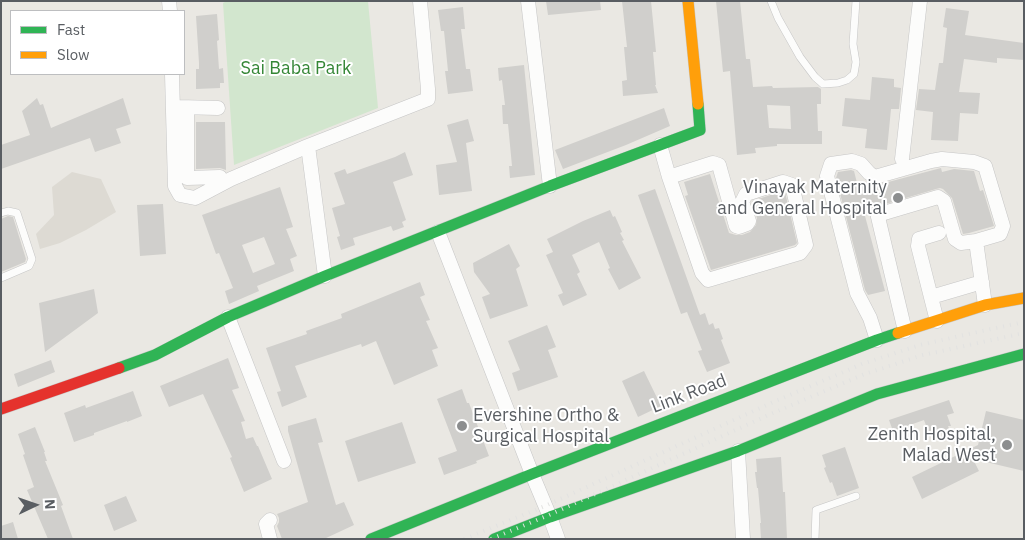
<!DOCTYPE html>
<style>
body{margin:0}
#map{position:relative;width:1025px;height:540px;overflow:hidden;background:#eae8e3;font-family:"IBM Plex Sans",sans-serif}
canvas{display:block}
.frame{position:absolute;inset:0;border:2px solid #595d62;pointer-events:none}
.legend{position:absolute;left:10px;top:10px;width:175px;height:65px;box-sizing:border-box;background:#fff;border:1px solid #bdbec0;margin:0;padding:6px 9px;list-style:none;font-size:15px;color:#595d62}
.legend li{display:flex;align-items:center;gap:10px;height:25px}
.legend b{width:25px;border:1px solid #bdbec0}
.north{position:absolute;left:10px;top:480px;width:50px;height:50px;-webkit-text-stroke:4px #fff;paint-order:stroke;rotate:87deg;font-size:14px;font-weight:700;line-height:20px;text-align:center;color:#595d62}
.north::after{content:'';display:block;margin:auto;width:18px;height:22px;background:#595d62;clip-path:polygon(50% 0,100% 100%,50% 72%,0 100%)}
</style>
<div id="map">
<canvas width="1025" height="540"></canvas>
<div class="frame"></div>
<ul class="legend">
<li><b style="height:6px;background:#30b455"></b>Fast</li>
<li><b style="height:6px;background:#ff9f0a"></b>Slow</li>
</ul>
<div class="north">N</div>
</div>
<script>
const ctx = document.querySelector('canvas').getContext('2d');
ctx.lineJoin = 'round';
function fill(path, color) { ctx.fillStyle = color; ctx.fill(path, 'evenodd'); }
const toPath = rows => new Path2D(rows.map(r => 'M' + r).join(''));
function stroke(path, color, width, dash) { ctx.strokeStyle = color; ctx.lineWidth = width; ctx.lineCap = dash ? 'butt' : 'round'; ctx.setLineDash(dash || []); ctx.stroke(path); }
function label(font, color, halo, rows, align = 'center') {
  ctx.font = font + ' "IBM Plex Sans",sans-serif'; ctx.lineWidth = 4; ctx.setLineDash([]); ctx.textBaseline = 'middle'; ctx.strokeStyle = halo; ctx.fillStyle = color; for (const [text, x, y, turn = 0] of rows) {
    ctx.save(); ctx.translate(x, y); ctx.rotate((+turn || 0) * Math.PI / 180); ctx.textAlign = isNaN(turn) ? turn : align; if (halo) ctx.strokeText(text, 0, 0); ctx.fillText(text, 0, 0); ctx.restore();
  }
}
fill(toPath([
 [72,172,101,179,116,212,86,230,60,243,40,249,36,234,54,215,52,187]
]), '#dddad3');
fill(toPath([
 [227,1,368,1,378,108,234,165,223,3]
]), '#d2e6ce');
fill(toPath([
 [546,1,600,1,601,10,548,15],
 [622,1,651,1,656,52,653,52,656,85,655,85,658,93,623,96,622,81,627,80,624,47,627,47],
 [716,1,740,1,746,59,750,59,753,87,772,86,773,88,818,87,821,89,821,104,817,104,818,131,822,131,822,144,777,144,777,146,755,148,756,153,737,155,730,71,723,72],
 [767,105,790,106,791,129,769,128],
 [463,7,465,29,461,29,466,69,470,69,473,91,448,94,445,71,448,71,444,31,441,31,438,10],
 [946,8,969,11,965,35,1024,43,1024,60,997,58,997,63,964,59,959,92,980,93,978,114,960,113,958,141,931,140,933,112,916,110,919,89,935,90,939,63,943,63,947,28,943,27],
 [217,14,219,40,217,41,219,69,223,68,224,83,220,83,220,88,196,89,196,69,199,69,199,63,196,16],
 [524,65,535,175,510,178,509,166,512,166,508,124,503,124,502,105,505,105,502,80,499,81,498,68],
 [872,77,894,79,894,87,901,88,899,109,891,109,887,150,865,148,867,129,842,126,845,98,870,100],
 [37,98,40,105,43,104,51,128,123,98,131,124,116,129,121,143,95,152,90,138,1,169,1,145,30,135,22,111],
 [664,108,670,126,626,145,563,169,555,150],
 [468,119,474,141,466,143,472,191,439,195,436,165,457,162,447,125],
 [196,122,225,122,226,170,220,168,196,169],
 [405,152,413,175,393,182,406,220,402,222,404,227,393,231,391,226,353,238,355,245,341,250,337,237,340,236,332,208,345,204,334,173,345,169,347,174,395,157],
 [941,168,942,172,954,169,974,171,980,191,983,190,994,226,969,233,963,234,952,198,943,189,940,188,936,189,879,206,873,210,870,214,865,216,885,291,868,295,865,290,836,178,838,172,851,170,854,171,858,187,869,183,873,186,877,185],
 [710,174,729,233,736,235,742,235,750,232,756,225,757,218,752,203,752,201,783,191,785,192,797,243,795,245,711,270,685,196,688,195,684,182],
 [280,187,293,227,286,229,297,256,290,259,294,271,257,286,259,291,229,304,225,291,233,288,219,253,216,254,202,215],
 [264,237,275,264,253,273,242,245],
 [655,189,700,315,705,313,709,325,713,323,715,329,719,328,723,339,721,340,730,363,707,372,698,351,702,350,687,312,681,314,638,195],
 [163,204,166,254,140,256,137,205],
 [610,210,613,217,615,216,622,232,620,233,624,240,622,241,641,278,619,290,608,269,610,268,599,242,572,255,580,272,577,274,587,295,563,306,558,295,563,293,546,255,553,252,547,239,583,221],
 [8,216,13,217,26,259,25,262,1,272,1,219],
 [509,244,520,266,516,269,528,306,490,319,482,297,490,294,474,272,473,263],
 [420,282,425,295,420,297,430,320,426,321,438,348,432,350,438,366,394,385,376,341,362,347,361,344,295,366,307,397,282,407,277,392,281,391,266,348,307,334,306,331,342,318,341,314],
 [94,289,98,313,45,352,39,303],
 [547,325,556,347,548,350,558,377,518,391,512,373,520,370,508,341],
 [228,358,239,388,232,390,245,421,241,422,246,439,253,437,257,446,258,446,272,479,244,492,230,458,232,457,203,394,169,407,160,386],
 [51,360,55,372,18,387,14,374],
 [644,371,661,406,638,417,622,381],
 [462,389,467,403,469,403,489,456,476,461,477,463,444,475,438,458,457,451,437,399],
 [133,391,142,416,127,422,127,421,94,433,94,435,74,442,64,413,85,405,86,408],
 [949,400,954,413,947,415,951,426,948,426,950,431,934,436,933,432,929,434,924,420,893,431,889,420],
 [986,411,1024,420,1024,471,973,459,979,471,922,499,912,477,978,445],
 [316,418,323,442,318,443,336,505,344,502,354,525,324,539,282,539,277,526,279,522,279,518,277,514,308,502,288,431,288,426],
 [402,422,416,463,358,482,345,441],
 [35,427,45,452,44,452,47,461,45,461,63,505,61,506,73,539,48,539,27,490,34,487,23,455,25,454,18,434],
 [845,447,859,488,837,496,832,482,830,483,824,468,826,467,822,455],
 [781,457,783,492,785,492,787,539,761,539,760,523,761,523,758,488,757,488,755,472,757,472,756,459],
 [126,496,137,521,114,531,104,505],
 [13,522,18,539,1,539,1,526]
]), '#d0cfcc');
const lane = toPath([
 [771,1,778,18,800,57,815,77,823,84,838,83,847,80,854,74,856,62,853,44,856,1],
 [1,213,8,211,17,213,32,259,29,266,1,278],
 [815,539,816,510,856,496]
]);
const street = toPath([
 [169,1,170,11],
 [528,1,550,186],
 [172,74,175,186,180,195,195,198,231,179,308,146,325,276],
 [178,107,218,108],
 [187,108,187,178,220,177],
 [660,145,669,177,702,273,708,280,800,253,806,245,792,185,783,182,746,194,742,202,749,221,747,224,739,227,736,226,719,165,713,163,669,177],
 [308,146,428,99,428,89,420,1],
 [902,159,920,1],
 [438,232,532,474,550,517,558,539],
 [976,241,985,305],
 [931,297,982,282],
 [228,317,284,461],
 [937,321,918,246,919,239,939,233],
 [877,340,870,318,857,293,827,176,831,164,852,161,861,164,869,173,875,177,931,161,942,159,974,162,985,166,1003,226,1000,234,976,241,961,243,955,239,944,201,938,197,884,213,878,217,905,331],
 [738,451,743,539],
 [270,520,266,524,270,539]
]);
const fast = toPath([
 [119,368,155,355,228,317,325,276,550,186,700,130,698,104],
 [371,539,532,474,877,340,898,333],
 [494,539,550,517,738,451,877,394,1024,354]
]);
const slow = toPath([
 [688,1,698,104],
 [898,333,985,305,1024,298]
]);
const jam = toPath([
 [1,409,119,368]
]);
stroke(lane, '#c6c6c6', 8);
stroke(street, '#c6c6c6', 15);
stroke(fast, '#c7c7c7', 12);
stroke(slow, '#c7c7c7', 12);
stroke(jam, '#c7c7c7', 12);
stroke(lane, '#fcfcfb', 7);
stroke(street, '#fcfcfb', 14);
stroke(fast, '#30b455', 11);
stroke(slow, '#ff9f0a', 11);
stroke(jam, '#e5322d', 11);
stroke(toPath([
 [464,539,545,506,769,404,862,364,920,345,982,331,1024,322],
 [491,539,549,515,773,413,865,374,923,355,1024,333]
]), '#e2e2e1', 4, [1, 6]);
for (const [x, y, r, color] of [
 [898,198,6,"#8c8e8f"],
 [462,426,6,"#8c8e8f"],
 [1007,445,6,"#8c8e8f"]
]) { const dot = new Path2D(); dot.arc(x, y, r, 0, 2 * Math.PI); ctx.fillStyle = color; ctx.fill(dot); stroke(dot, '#fff', 2); }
label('18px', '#348635', '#fff', [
 ["Sai Baba Park",296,69]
]);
label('18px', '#595d62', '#fff', [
 ["Vinayak Maternity",887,188],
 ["and General Hospital",887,209],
 ["Evershine Ortho &",473,416,"left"],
 ["Surgical Hospital",473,437,"left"],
 ["Zenith Hospital,",996,435],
 ["Malad West",996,456]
], 'right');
label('18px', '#595d62', '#fff', [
 ["Link Road",689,394,-21]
]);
</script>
